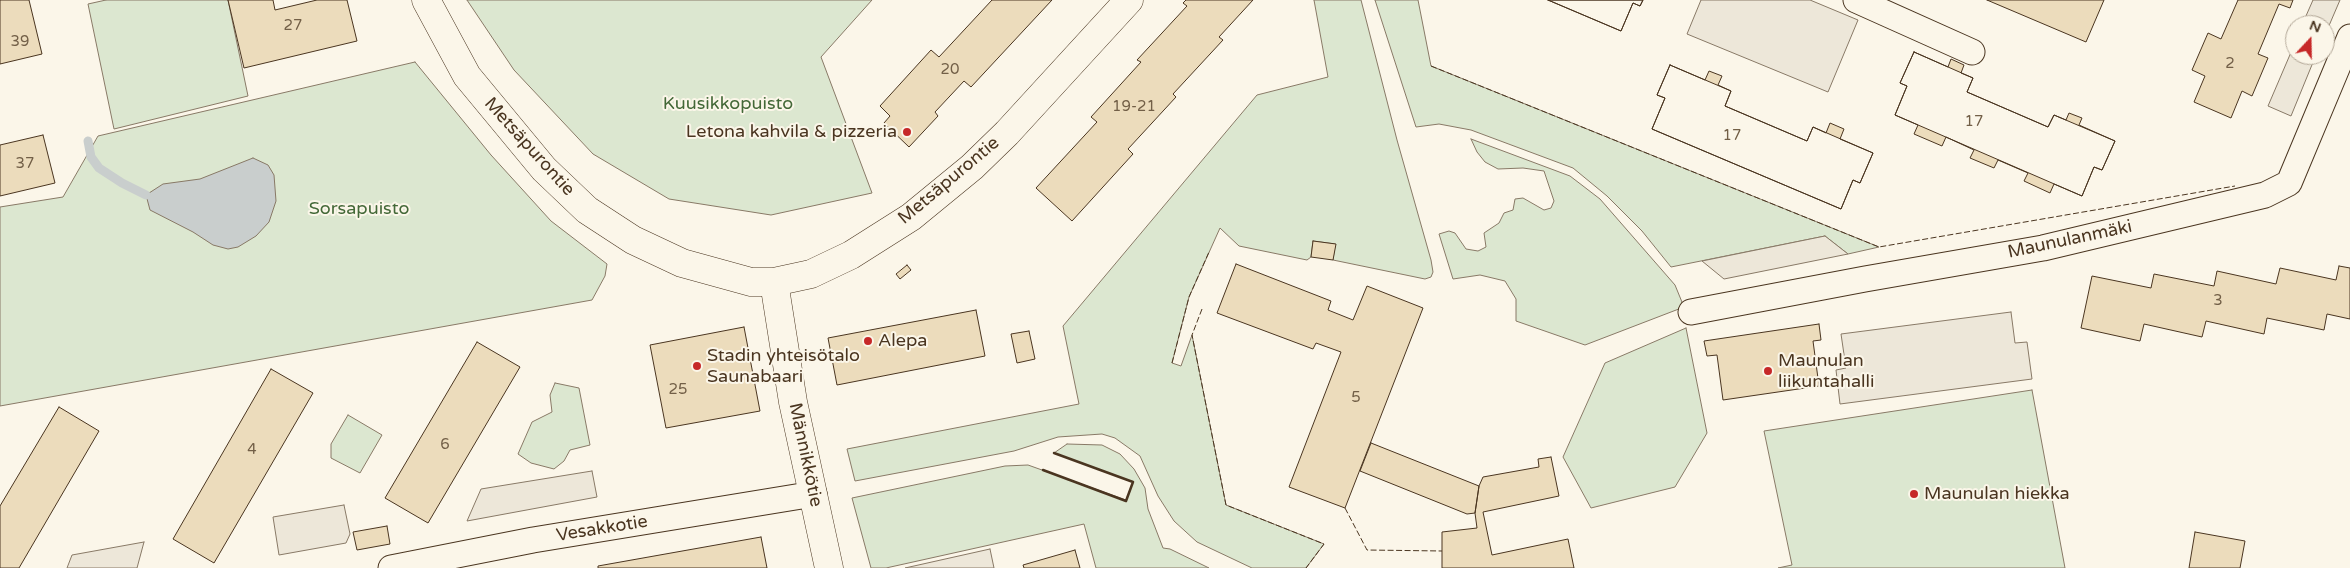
<!DOCTYPE html>
<meta charset="utf-8">
<style>
body{margin:0}
#map{position:relative;width:2350px;height:568px;overflow:hidden;background:#fbf6e9;font-family:"Varela Round",sans-serif}
canvas{display:block}
.north{position:absolute;left:2285px;top:15px;width:50px;height:50px;box-sizing:border-box;background:#fbf6e9;border:1px solid #b4a999;border-radius:50%;rotate:21deg;font-size:14px;font-weight:700;line-height:20px;text-align:center;color:#4a3520}
.north::after{content:'';display:block;margin:auto;width:18px;height:22px;background:#c62828;clip-path:polygon(50% 0,100% 100%,50% 72%,0 100%)}
</style>
<div id="map">
<canvas width="2350" height="568"></canvas>
<div class="north">N</div>
</div>
<script>
const ctx = document.querySelector('canvas').getContext('2d');
ctx.lineJoin = 'round';
function fill(path, color) { ctx.fillStyle = color; ctx.fill(path, 'evenodd'); }
const toPath = rows => new Path2D(rows.map(r => 'M' + r).join(''));
function stroke(path, color, width, dash) { ctx.strokeStyle = color; ctx.lineWidth = width; ctx.lineCap = dash ? 'butt' : 'round'; ctx.setLineDash(dash || []); ctx.stroke(path); }
function label(font, color, halo, rows, align = 'center') {
  ctx.font = font + ' "Varela Round",sans-serif'; ctx.lineWidth = 4; ctx.setLineDash([]); ctx.textBaseline = 'middle'; ctx.strokeStyle = halo; ctx.fillStyle = color; for (const [text, x, y, turn = 0] of rows) {
    ctx.save(); ctx.translate(x, y); ctx.rotate((+turn || 0) * Math.PI / 180); ctx.textAlign = isNaN(turn) ? turn : align; if (halo) ctx.strokeText(text, 0, 0); ctx.fillText(text, 0, 0); ctx.restore();
  }
}
const green = toPath([
 [106,0,228,0,248,96,114,129,88,4,106,0],
 [467,0,872,0,821,57,872,193,771,215,669,199,593,154,514,70,467,0],
 [1314,0,1361,0,1397,140,1431,260,1433,272,1431,277,1425,279,1333,260,1335,244,1313,241,1311,257,1307,260,1239,246,1220,228,1189,297,1172,363,1181,366,1192,335,1226,505,1324,544,1306,568,1252,568,1197,542,1174,521,1158,496,1140,456,1115,438,1102,434,1058,437,1014,451,855,481,847,449,1079,404,1063,326,1257,95,1328,77,1314,0],
 [1375,0,1418,0,1431,66,1879,247,1848,254,1825,236,1671,267,1642,231,1607,196,1573,168,1471,130,1439,124,1416,127,1375,0],
 [415,62,491,155,551,221,607,264,605,276,592,300,0,406,0,207,63,197,98,136,415,62],
 [1471,139,1570,176,1600,199,1675,285,1684,307,1585,345,1516,321,1516,299,1505,281,1480,275,1453,279,1439,234,1449,231,1455,233,1466,249,1478,251,1486,247,1484,233,1499,223,1504,213,1513,210,1515,199,1523,198,1544,210,1551,208,1554,201,1544,171,1523,168,1498,169,1485,162,1477,152,1471,139],
 [1686,328,1707,433,1675,487,1591,508,1563,457,1605,363,1686,328],
 [555,383,579,388,590,445,570,450,564,461,554,469,531,463,518,454,532,422,552,412,550,395,555,383],
 [2032,390,2065,568,1778,568,1792,565,1764,431,2032,390],
 [348,415,382,435,360,473,331,458,331,444,348,415],
 [1067,444,1102,445,1120,454,1134,469,1145,488,1148,509,1163,548,1170,549,1209,568,1096,568,1084,524,886,568,871,568,852,498,1005,466,1028,465,1126,500,1133,482,1054,453,1067,444]
]);
fill(green, '#dce7d0');
stroke(green, '#887966', 1);
const parking = toPath([
 [1701,0,1810,0,1858,20,1828,92,1687,34,1701,0],
 [2313,0,2340,0,2325,35,2325,25,2302,25,2313,0],
 [2295,43,2295,55,2316,55,2291,116,2268,106,2295,43],
 [1825,236,1848,254,1724,279,1702,261,1825,236],
 [2011,312,2015,343,2027,342,2032,379,1840,404,1836,370,1846,368,1841,334,2011,312],
 [592,471,597,497,467,521,481,489,592,471],
 [344,505,350,534,346,543,279,555,273,517,344,505],
 [144,542,137,568,67,568,72,555,144,542],
 [990,549,994,568,905,568,990,549]
]);
fill(parking, '#ede7d9');
stroke(parking, '#887966', 1);
const water = toPath([
 [253,158,268,165,274,175,276,201,269,222,256,236,238,247,228,249,213,245,193,232,150,210,146,195,163,184,200,179,253,158]
]);
fill(water, '#c9cecd');
stroke(water, '#887966', 1);
stroke(toPath([
 [88,141,91,157,99,168,122,183,146,195]
]), '#c9cecd', 9);
const building = toPath([
 [0,0,29,0,42,54,0,64,0,0],
 [228,0,273,0,275,10,317,0,347,0,357,41,244,68,228,0],
 [992,0,1052,0,971,87,964,81,935,112,938,116,909,147,884,123,890,116,880,106,931,50,939,57,992,0],
 [1186,0,1253,0,1219,37,1223,40,1173,94,1176,97,1128,149,1133,154,1072,221,1036,188,1097,122,1091,117,1141,62,1137,60,1187,6,1183,3,1186,0],
 [1548,0,1643,0,1640,6,1633,3,1621,31,1548,0],
 [1548,0,1643,0,1640,6,1633,3,1621,31,1548,0],
 [1987,0,2104,0,2086,42,1987,0],
 [2238,0,2293,0,2290,8,2279,4,2258,54,2268,58,2252,96,2242,91,2231,118,2194,102,2205,76,2192,70,2208,33,2221,39,2238,0],
 [1914,52,1948,67,1951,59,1964,65,1961,73,1973,78,1967,92,2048,127,2054,115,2066,120,2069,113,2082,118,2079,125,2115,141,2102,170,2094,167,2082,196,2054,184,2050,193,2024,181,2028,173,1998,160,1994,168,1970,158,1974,150,1946,137,1942,146,1914,134,1918,125,1895,115,1907,86,1900,83,1914,52],
 [1914,52,1973,78,1967,92,2048,127,2054,115,2115,141,2102,170,2094,167,2082,196,1895,115,1907,86,1900,83,1914,52],
 [1670,65,1705,80,1709,71,1722,76,1718,85,1731,91,1725,106,1807,141,1813,127,1826,133,1830,123,1844,129,1840,139,1873,153,1860,183,1853,180,1841,209,1652,129,1665,98,1657,95,1670,65],
 [1670,65,1731,91,1725,106,1807,141,1813,127,1873,153,1860,183,1853,180,1841,209,1652,129,1665,98,1657,95,1670,65],
 [43,135,55,183,0,196,0,145,43,135],
 [1313,241,1336,244,1333,260,1311,257,1313,241],
 [1236,264,1331,301,1328,310,1353,320,1367,286,1423,308,1345,508,1289,487,1341,352,1316,343,1313,349,1217,313,1236,264],
 [907,265,911,270,900,279,896,274,907,265],
 [2339,266,2350,268,2350,319,2327,314,2324,330,2267,318,2264,334,2206,321,2202,337,2144,324,2140,341,2081,328,2092,276,2151,288,2154,274,2214,286,2217,271,2276,284,2280,268,2336,280,2339,266],
 [976,310,985,356,837,385,828,338,976,310],
 [1819,324,1821,340,1813,341,1819,386,1723,400,1717,355,1707,356,1704,341,1819,324],
 [744,327,760,411,666,428,650,345,744,327],
 [1029,331,1035,359,1017,363,1011,334,1029,331],
 [477,342,520,367,428,523,385,498,477,342],
 [271,369,313,393,214,563,173,539,271,369],
 [59,407,99,431,19,568,0,568,0,506,59,407],
 [1371,443,1479,486,1475,513,1467,514,1360,471,1371,443],
 [1551,457,1559,496,1483,512,1492,555,1568,539,1574,568,1442,568,1442,532,1477,528,1475,513,1479,486,1483,477,1539,467,1538,459,1551,457],
 [387,526,390,544,357,550,353,532,387,526],
 [2195,532,2245,541,2240,568,2189,568,2195,532],
 [761,537,767,568,598,568,598,566,761,537],
 [1075,550,1080,568,1024,568,1023,565,1075,550]
]);
fill(building, '#ecdcbc');
stroke(building, '#4a3520', 1);
const street = toPath([
 [1856,0,1972,52],
 [1691,312,1865,279,2043,248,2265,195,2289,183,2350,37],
 [391,568,533,540,814,494]
]);
const secondary = toPath([
 [426,0,467,76,544,169,587,210,633,240,682,263,751,282,774,282,811,274,851,255,911,217,972,167,1007,133,1129,0],
 [774,282,793,402,829,568]
]);
stroke(street, '#4a3520', 27);
stroke(secondary, '#4a3520', 29);
stroke(street, '#fbf6e9', 25);
stroke(secondary, '#fbf6e9', 28);
stroke(toPath([
 [1431,66,1879,247,2235,186],
 [1202,309,1192,335,1226,505,1324,544,1306,568],
 [1172,363,1189,297,1209,252],
 [1345,508,1367,550,1442,551]
]), '#4a3520', 1, [6, 2.5]);
stroke(toPath([
 [1043,470,1126,501,1133,482,1054,453]
]), '#4a3520', 2.5);
for (const [x, y, r, color] of [
 [907,132,5,"#c62828"],
 [868,341,5,"#c62828"],
 [697,366,5,"#c62828"],
 [1768,371,5,"#c62828"],
 [1914,494,5,"#c62828"]
]) { const dot = new Path2D(); dot.arc(x, y, r, 0, 2 * Math.PI); ctx.fillStyle = color; ctx.fill(dot); stroke(dot, '#fbf6e9', 2); }
label('15px', '#725f47', null, [
 ["27",293,26],
 ["39",20,42],
 ["2",2230,64],
 ["20",950,70],
 ["19-21",1134,107],
 ["17",1974,122],
 ["17",1732,136],
 ["37",25,164],
 ["3",2218,301],
 ["25",678,390],
 ["5",1356,398],
 ["6",445,445],
 ["4",252,450]
]);
label('18px', '#436837', '#fbf6e9', [
 ["Kuusikkopuisto",728,104],
 ["Sorsapuisto",359,209]
]);
label('18px', '#4a3520', '#fbf6e9', [
 ["Letona kahvila & pizzeria",897,132,"right"],
 ["Alepa",878,341],
 ["Stadin yhteisötalo",707,356],
 ["Saunabaari",707,377],
 ["Maunulan",1778,361],
 ["liikuntahalli",1778,382],
 ["Maunulan hiekka",1924,494]
], 'left');
label('18px', '#4a3520', '#fbf6e9', [
 ["Metsäpurontie",529,147,48],
 ["Metsäpurontie",949,181,-40],
 ["Maunulanmäki",2070,240,-12],
 ["Männikkötie",805,455,78],
 ["Vesakkotie",602,529,-9]
]);
</script>
